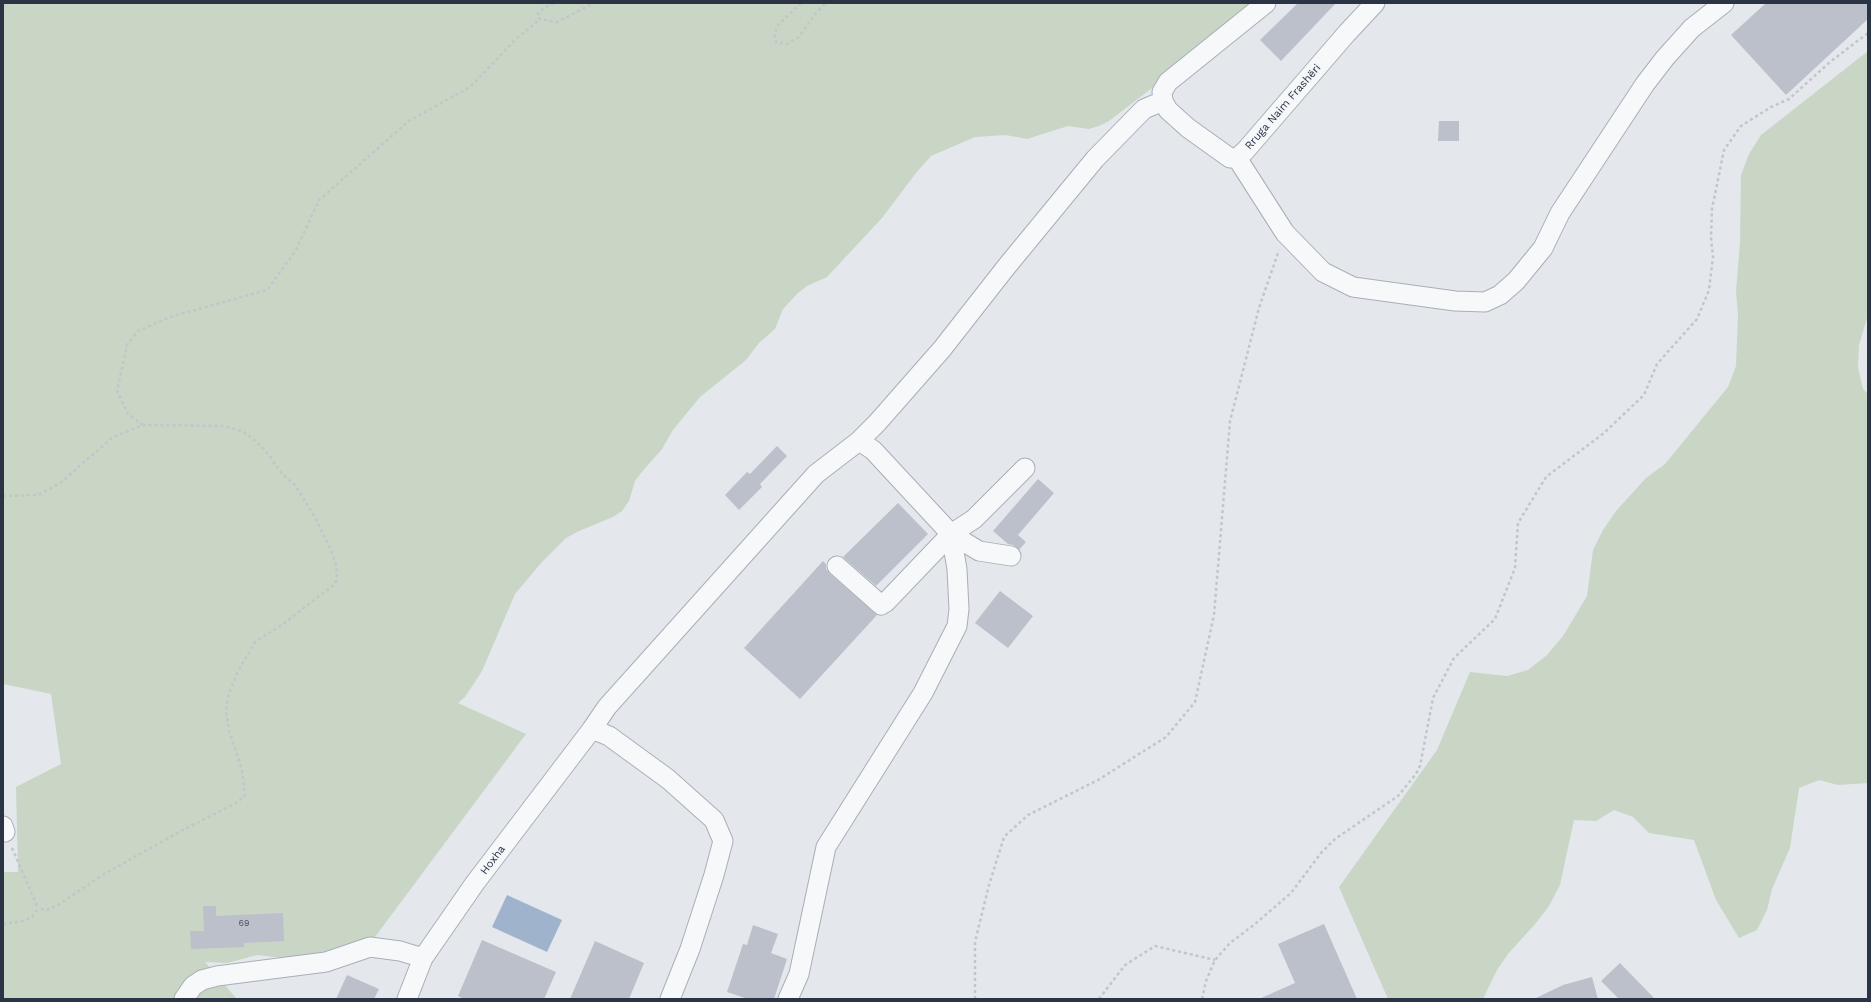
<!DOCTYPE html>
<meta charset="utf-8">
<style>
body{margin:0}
#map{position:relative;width:1871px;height:1002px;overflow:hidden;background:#e4e7ec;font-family:"Work Sans",sans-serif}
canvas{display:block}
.frame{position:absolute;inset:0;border:4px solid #2b3445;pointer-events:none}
</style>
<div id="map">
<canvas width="1871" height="1002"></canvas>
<div class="frame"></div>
</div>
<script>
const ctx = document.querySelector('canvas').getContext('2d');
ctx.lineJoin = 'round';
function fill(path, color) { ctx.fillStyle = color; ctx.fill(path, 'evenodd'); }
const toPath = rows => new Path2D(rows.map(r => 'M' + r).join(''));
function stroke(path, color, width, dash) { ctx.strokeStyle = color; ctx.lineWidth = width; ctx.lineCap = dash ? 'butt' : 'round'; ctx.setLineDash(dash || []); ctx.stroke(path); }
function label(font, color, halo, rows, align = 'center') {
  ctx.font = font + ' "Work Sans",sans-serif'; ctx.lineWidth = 3; ctx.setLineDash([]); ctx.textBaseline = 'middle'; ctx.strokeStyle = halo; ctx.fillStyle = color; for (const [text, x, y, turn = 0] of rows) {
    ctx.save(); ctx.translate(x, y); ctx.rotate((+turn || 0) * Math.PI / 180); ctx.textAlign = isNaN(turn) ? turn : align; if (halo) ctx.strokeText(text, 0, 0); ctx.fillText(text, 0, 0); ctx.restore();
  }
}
fill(toPath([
 [3,3,1252,3,1152,88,1109,121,1099,126,1089,129,1068,126,1027,139,1006,135,975,137,931,156,916,173,882,218,827,277,807,286,798,293,783,309,775,329,759,343,746,360,700,397,673,430,662,449,641,473,635,481,629,501,622,511,613,517,579,531,566,538,542,562,515,594,482,671,465,697,458,703,526,734,372,941,300,960,257,955,227,963,205,962,237,999,3,999,3,872,18,872,16,787,61,764,51,694,3,684],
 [1868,51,1868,315,1859,345,1858,368,1863,389,1868,394,1868,783,1838,785,1819,780,1799,788,1790,848,1772,889,1767,910,1757,930,1739,938,1716,900,1694,840,1649,833,1633,817,1614,810,1596,821,1574,820,1560,885,1549,906,1536,923,1508,954,1497,970,1483,999,1388,999,1339,887,1437,750,1470,672,1507,676,1528,670,1547,655,1563,636,1587,596,1593,550,1603,530,1616,511,1646,478,1665,464,1728,387,1736,366,1738,315,1736,291,1740,243,1741,175,1749,154,1761,135]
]), '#c9d6c5');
fill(toPath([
 [507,895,562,920,547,952,492,927]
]), '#9fb4cc');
fill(toPath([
 [1298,3,1336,3,1281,61,1260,40],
 [1766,3,1868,3,1868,19,1786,95,1731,35],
 [1439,121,1459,121,1459,141,1438,141],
 [777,446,787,456,760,484,762,487,739,510,725,495,747,472,750,474],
 [1038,479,1054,493,1018,535,1026,542,1019,550,1013,545,1008,544,993,531],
 [898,503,928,534,876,586,843,557],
 [823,561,826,564,826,569,830,574,877,615,800,699,744,648],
 [1000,591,1033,616,1008,648,975,623],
 [203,906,216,906,216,916,283,913,284,941,244,943,244,947,191,949,190,931,204,931],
 [1324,924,1357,999,1259,999,1295,983,1278,944],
 [753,925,778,934,771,953,787,959,774,999,748,999,727,992,743,944,747,945],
 [482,940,556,972,544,999,464,999,458,996],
 [595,941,644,963,629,999,570,999],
 [1620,963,1655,999,1619,999,1601,981],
 [347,975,379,989,374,999,336,999],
 [1592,977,1598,999,1534,999,1563,985]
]), '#bbc0ca');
const minor = toPath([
 [1266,3,1168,82,1162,92,1163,101,1168,110,1188,128,1230,158,1237,158,1245,151,1347,33,1375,3],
 [1237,158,1285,233,1323,272,1353,287,1455,301,1485,302,1500,295,1516,281,1543,248,1560,213,1645,84,1665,58,1692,28,1724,3],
 [951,534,979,551,1011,556],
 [837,566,881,605,886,602,951,534,974,519,1025,468],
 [592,729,609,736,668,779,714,820,723,841,714,875,690,949,670,999],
 [3,826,5,832],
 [184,999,193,986,202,980,217,976,326,962,370,947,400,951,423,958],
 [407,999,423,958,475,883,592,729,607,707,816,474,859,441,877,423,942,349,1007,266,1095,159,1144,109,1163,101],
 [788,999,799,974,826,847,923,693,957,626,959,609,957,569,951,534,873,450,859,441]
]);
stroke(minor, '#a9aeb7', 21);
stroke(toPath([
 [554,3,544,8,537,15,540,19,557,22,594,3],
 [801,3,779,24,774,34,776,42,787,44,799,37,815,14,826,3],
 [143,425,128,414,117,391,127,345,138,331,170,317,267,290,296,250,319,200,409,121,470,87,517,38,540,19],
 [3,496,38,495,59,484,113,437,143,425,222,426,242,431,252,438,265,450,283,475,295,485,316,519,331,550,336,565,337,577,335,584,283,624,255,642,237,673,229,693,226,710,229,730,242,770,245,795,238,802,181,831,104,874,58,905,47,910,38,908],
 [12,848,38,908],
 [3,924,23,921,32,917,38,908],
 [975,999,975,942,989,885,1004,837,1028,815,1098,780,1166,737,1195,702,1214,615,1230,421,1259,308,1279,250],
 [1099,999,1125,965,1155,946,1215,960],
 [1202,999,1206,981,1215,960,1230,943,1255,924,1291,893,1321,853,1335,839,1398,796,1416,774,1420,766,1433,698,1454,658,1495,619,1515,568,1518,523,1546,477,1604,433,1644,395,1657,364,1697,319,1709,290,1713,257,1711,238,1712,209,1724,150,1741,126,1771,107,1789,99,1830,62,1868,33]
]), '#c2c5cb', 2.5, [3, 3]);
stroke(minor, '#f7f8fa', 19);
label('9px', '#4f5766', null, [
 ["69",244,923]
]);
label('11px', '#2b3445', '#f4f6f9', [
 ["Rruga Naim Frashëri",1283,107,-49],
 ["Hoxha",493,860,-53]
]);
</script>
